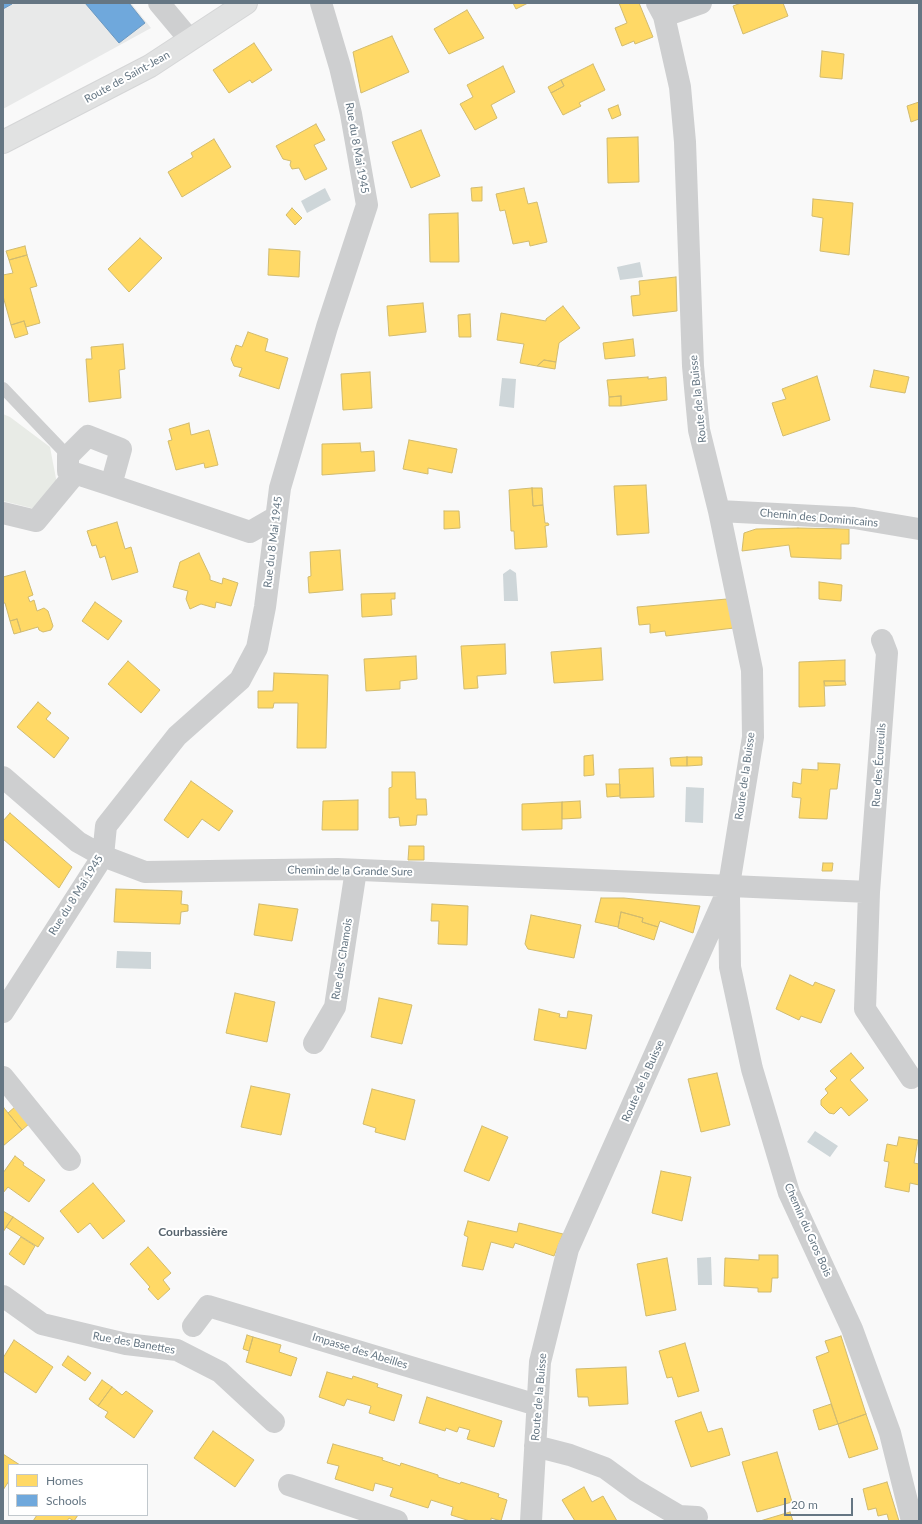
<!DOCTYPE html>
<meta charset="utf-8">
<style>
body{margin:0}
#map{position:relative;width:922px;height:1524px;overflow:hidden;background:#f9f9f9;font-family:Lato,sans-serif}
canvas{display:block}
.frame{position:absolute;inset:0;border:4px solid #657683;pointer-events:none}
.legend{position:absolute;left:8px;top:1464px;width:140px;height:52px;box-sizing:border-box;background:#fff;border:1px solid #c1c8cd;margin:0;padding:5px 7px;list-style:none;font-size:12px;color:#657683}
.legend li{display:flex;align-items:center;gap:8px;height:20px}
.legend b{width:20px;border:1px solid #c1c8cd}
.scale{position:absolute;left:784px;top:1498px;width:69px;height:18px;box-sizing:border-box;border:2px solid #657683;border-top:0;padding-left:5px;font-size:12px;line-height:14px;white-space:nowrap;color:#657683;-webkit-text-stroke:3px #fff;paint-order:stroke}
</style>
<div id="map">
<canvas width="922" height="1524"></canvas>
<div class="frame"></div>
<ul class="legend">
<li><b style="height:11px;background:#ffd966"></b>Homes</li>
<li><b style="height:11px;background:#6fa8dc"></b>Schools</li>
</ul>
<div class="scale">20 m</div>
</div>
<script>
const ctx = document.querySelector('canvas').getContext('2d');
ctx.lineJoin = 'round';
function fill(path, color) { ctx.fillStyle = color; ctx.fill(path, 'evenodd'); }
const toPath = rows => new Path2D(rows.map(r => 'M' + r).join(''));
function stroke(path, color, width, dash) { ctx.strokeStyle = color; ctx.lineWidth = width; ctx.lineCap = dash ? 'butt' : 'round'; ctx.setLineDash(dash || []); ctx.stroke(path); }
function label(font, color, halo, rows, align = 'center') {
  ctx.font = font + ' Lato,sans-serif'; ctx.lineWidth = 4; ctx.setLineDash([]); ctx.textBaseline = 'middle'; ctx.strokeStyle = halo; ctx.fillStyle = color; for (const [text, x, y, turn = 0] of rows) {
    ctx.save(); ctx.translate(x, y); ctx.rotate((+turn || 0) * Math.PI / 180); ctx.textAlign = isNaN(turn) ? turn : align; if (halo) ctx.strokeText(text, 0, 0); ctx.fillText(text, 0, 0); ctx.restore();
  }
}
fill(toPath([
 [3,3,131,3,151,28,3,109]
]), '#e8e9e9');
fill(toPath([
 [3,414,10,417,50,447,57,484,35,509,3,501]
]), '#e8ebe6');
fill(toPath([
 [325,188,331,200,307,213,301,201],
 [640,262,643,277,620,280,617,267],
 [502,378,516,379,514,408,499,406],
 [510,569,516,573,518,601,504,601,503,574],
 [686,787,704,788,703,823,685,822],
 [117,951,151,952,151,969,116,968],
 [815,1131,838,1146,830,1157,807,1142],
 [711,1257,712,1285,698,1285,697,1258]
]), '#ced6d9');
const homes = toPath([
 [513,3,528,3,516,9,513,3],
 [619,3,639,3,653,37,635,44,634,41,622,46,615,28,627,23,619,3],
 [741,3,783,3,788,16,743,34,733,6,741,3],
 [467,10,484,38,449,54,434,29,467,10],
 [392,36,409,72,361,93,353,52,392,36],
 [254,43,272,70,252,83,250,80,229,93,213,70,254,43],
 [822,51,844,54,842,79,820,77,822,51],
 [593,64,605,90,579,103,581,106,563,115,551,93,564,86,561,80,593,64],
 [503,66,515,92,491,105,497,118,475,130,460,104,473,97,467,85,503,66],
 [561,80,564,86,551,93,548,87,561,80],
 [919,102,919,119,911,122,907,106,919,102],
 [618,105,621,115,612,119,608,109,618,105],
 [316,124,325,140,314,145,327,169,305,180,299,168,292,169,290,165,291,161,283,159,276,146,316,124],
 [421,130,440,176,411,188,392,142,421,130],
 [638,137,639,182,608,183,607,138,638,137],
 [214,139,231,167,182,197,168,172,193,157,191,153,214,139],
 [482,187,482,201,472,201,471,188,482,187],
 [524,188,528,204,537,202,547,242,530,246,529,241,513,244,505,210,500,211,496,194,524,188],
 [813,199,853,203,849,255,820,251,823,218,812,216,813,199],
 [292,208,302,218,295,225,286,215,292,208],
 [458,213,459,262,430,262,429,214,458,213],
 [140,238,162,258,129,292,108,269,140,238],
 [25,246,27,255,9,260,6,251,25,246],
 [269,249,300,251,299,277,268,275,269,249],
 [27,255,37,286,30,288,40,323,26,327,24,321,11,325,3,296,3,275,13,273,9,260,27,255],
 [676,277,677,311,633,316,631,296,640,295,639,281,676,277],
 [423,303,426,332,389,336,387,306,423,303],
 [563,306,580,328,559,343,556,362,544,360,537,366,520,363,524,344,497,340,501,313,546,321,546,319,563,306],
 [470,314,471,337,459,337,458,315,470,314],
 [24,321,28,334,15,338,11,325,24,321],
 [248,332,268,339,265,351,288,358,279,389,239,376,242,368,234,366,231,359,236,345,242,347,248,332],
 [633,339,635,356,605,359,603,343,633,339],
 [123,344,125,369,119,370,121,398,89,402,86,359,92,359,91,347,123,344],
 [544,360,556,362,555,369,537,366,544,360],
 [874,370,909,377,905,393,870,387,874,370],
 [370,372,372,408,343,410,341,374,370,372],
 [817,376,830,420,783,436,772,403,786,399,782,389,817,376],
 [648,377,648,379,666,377,667,400,621,406,621,396,609,397,607,380,648,377],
 [621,396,621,406,609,406,609,397,621,396],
 [189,423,191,435,209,430,218,465,205,468,204,463,176,470,168,441,172,440,169,429,189,423],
 [409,440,457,449,452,473,428,468,428,474,403,469,409,440],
 [360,443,361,452,374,451,375,471,322,475,322,444,360,443],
 [646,485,649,533,617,535,614,486,646,485],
 [532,488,533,506,543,505,545,523,548,523,549,525,545,526,547,547,515,549,514,531,511,531,509,490,532,488],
 [532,488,542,488,543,505,533,506,532,488],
 [444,511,459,511,460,528,444,529,444,511],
 [117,522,125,549,131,547,138,572,112,580,105,556,100,558,96,545,92,546,87,531,117,522],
 [798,528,849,529,849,544,841,544,841,559,791,557,789,545,742,551,744,533,756,529,798,528],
 [340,550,343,590,309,593,308,577,311,576,310,552,340,550],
 [199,553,210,576,210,580,222,584,223,578,238,583,231,606,216,602,215,608,201,604,190,609,186,599,188,591,173,587,180,562,199,553],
 [25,571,33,595,28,597,30,602,34,600,37,611,44,608,48,611,53,626,51,630,43,632,39,630,38,627,21,632,17,619,10,621,5,603,3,603,3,577,25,571],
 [819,582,842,585,841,601,819,599,819,582],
 [395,593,395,599,391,599,392,615,362,617,361,594,395,593],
 [727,599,734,628,666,636,665,631,650,633,650,624,639,625,637,607,727,599],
 [95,602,122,621,108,640,82,621,95,602],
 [17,619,21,632,14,634,10,621,17,619],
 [505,644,506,674,477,676,478,688,464,689,461,646,505,644],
 [601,648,603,680,554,683,551,652,601,648],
 [416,656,417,679,400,681,400,689,366,691,364,659,416,656],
 [845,660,845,681,824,681,825,706,799,707,799,662,845,660],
 [128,661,160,690,141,713,108,684,128,661],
 [274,673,328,675,326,748,297,748,298,703,274,703,273,708,258,708,258,691,273,691,274,673],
 [824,681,845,681,846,685,825,686,824,681],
 [38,702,51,713,46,719,69,738,54,758,17,727,38,702],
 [593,755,594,775,584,776,584,756,593,755],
 [687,757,687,766,671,766,670,758,687,757],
 [687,757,702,757,702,765,687,766,687,757],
 [818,763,840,764,837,789,830,789,827,819,799,818,801,798,792,797,793,782,801,784,802,769,818,770,818,763],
 [653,768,654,797,620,798,619,769,653,768],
 [392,772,415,772,416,799,426,799,427,815,417,815,416,825,400,826,399,817,389,818,389,788,392,787,392,772],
 [191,781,233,811,219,831,202,819,188,838,164,820,191,781],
 [606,784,620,784,620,796,607,797,606,784],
 [358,800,358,830,322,830,323,801,358,800],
 [580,801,581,818,562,819,562,802,580,801],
 [562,802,562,829,522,830,522,804,562,802],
 [10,813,72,867,59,888,3,839,3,821,10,813],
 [409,846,424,846,424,860,408,860,409,846],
 [823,863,833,863,832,871,822,871,823,863],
 [116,889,182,891,181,904,188,905,188,911,181,912,180,924,114,922,116,889],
 [601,898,624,898,700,906,693,933,660,921,658,927,642,922,643,918,621,912,618,927,595,922,601,898],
 [259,904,298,909,292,941,254,935,259,904],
 [432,904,468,906,467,945,438,944,439,921,431,921,432,904],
 [621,912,643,918,642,922,658,927,654,940,618,928,621,912],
 [531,915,581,925,574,958,528,949,525,944,531,915],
 [790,975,813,986,815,982,835,990,821,1023,801,1016,799,1020,776,1009,790,975],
 [235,993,275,1002,267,1042,226,1033,235,993],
 [379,998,412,1005,402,1044,371,1037,379,998],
 [539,1009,560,1014,559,1017,567,1018,568,1011,592,1015,586,1049,534,1040,539,1009],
 [851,1053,864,1068,850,1080,868,1100,849,1116,841,1107,834,1114,829,1113,821,1105,821,1100,828,1093,825,1089,837,1078,830,1071,851,1053],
 [717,1073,730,1125,701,1132,688,1079,717,1073],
 [251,1086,290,1094,281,1135,241,1127,251,1086],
 [372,1089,415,1100,405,1140,375,1132,376,1128,363,1124,372,1089],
 [16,1106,30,1123,22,1130,8,1113,16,1106],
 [4,1108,22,1130,3,1146,3,1109,4,1108],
 [482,1126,508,1137,489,1181,464,1171,482,1126],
 [899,1137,918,1140,914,1163,919,1164,919,1185,910,1183,909,1192,885,1187,889,1162,884,1161,887,1144,897,1146,899,1137],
 [15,1156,24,1163,23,1165,45,1180,29,1202,8,1187,3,1193,3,1173,15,1156],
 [661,1171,691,1177,682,1221,652,1213,661,1171],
 [93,1183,125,1221,103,1239,90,1223,78,1233,60,1211,93,1183],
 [3,1211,13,1217,3,1232,3,1211],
 [13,1217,44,1238,38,1247,6,1227,13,1217],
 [468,1221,517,1232,519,1223,563,1234,554,1256,515,1243,513,1248,491,1242,483,1270,462,1266,468,1237,464,1235,468,1221],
 [21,1237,35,1246,24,1265,9,1254,21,1237],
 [148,1247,171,1273,163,1280,170,1289,158,1300,148,1289,150,1287,130,1264,148,1247],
 [759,1255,778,1255,778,1278,772,1278,771,1292,758,1292,758,1288,724,1286,725,1258,759,1260,759,1255],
 [667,1258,676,1310,646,1316,637,1264,667,1258],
 [247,1335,253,1337,249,1351,243,1349,247,1335],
 [841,1336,866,1414,838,1424,816,1357,829,1352,825,1341,841,1336],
 [253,1337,281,1345,279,1352,297,1358,291,1376,246,1362,253,1337],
 [14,1340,53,1367,36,1393,3,1371,3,1358,14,1340],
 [685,1343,699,1391,678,1397,672,1377,667,1378,659,1351,685,1343],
 [68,1356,91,1373,85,1381,62,1365,68,1356],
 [626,1367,628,1404,589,1406,588,1397,578,1397,576,1369,626,1367],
 [327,1372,352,1379,353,1376,378,1384,377,1387,402,1395,394,1421,369,1413,371,1406,347,1399,344,1406,319,1397,327,1372],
 [102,1380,112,1387,98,1406,89,1399,102,1380],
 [112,1387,122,1395,126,1391,153,1411,134,1438,105,1417,108,1412,98,1406,112,1387],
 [427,1397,502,1421,494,1447,467,1439,470,1430,459,1427,457,1432,446,1428,445,1431,419,1423,427,1397],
 [831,1404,838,1424,819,1430,813,1410,831,1404],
 [701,1412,708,1432,722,1428,730,1455,691,1467,675,1421,701,1412],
 [866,1414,878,1449,849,1458,838,1424,866,1414],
 [213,1431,254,1460,235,1487,194,1458,213,1431],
 [333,1444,383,1458,382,1460,400,1466,401,1463,438,1475,438,1477,460,1484,461,1482,499,1494,498,1497,507,1500,501,1521,491,1518,491,1521,470,1521,451,1515,453,1507,431,1500,428,1508,390,1496,393,1488,375,1483,373,1491,335,1479,339,1466,327,1463,333,1444],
 [777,1452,792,1502,757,1512,742,1462,777,1452],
 [3,1454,20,1465,9,1465,9,1481,3,1490,3,1454],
 [887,1482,899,1521,889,1521,887,1514,878,1516,876,1508,868,1510,863,1489,887,1482],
 [584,1487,592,1502,603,1496,617,1521,575,1521,562,1500,584,1487],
 [790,1512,793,1521,760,1521,790,1512],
 [37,1515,78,1515,74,1521,69,1518,67,1521,33,1521,37,1515]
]);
fill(homes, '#ffd966');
stroke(homes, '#d1bb6f', 1);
const schools = toPath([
 [3,3,11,3,12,4,3,9,3,3],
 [85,3,129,3,145,23,119,43,85,3]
]);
fill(schools, '#6fa8dc');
stroke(schools, '#6c99c1', 1);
const secondary = toPath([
 [3,142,150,66,246,3]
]);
stroke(secondary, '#d5d6d7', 24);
stroke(toPath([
 [3,388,68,456]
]), '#cecfd0', 12);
stroke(toPath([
 [159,3,190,40],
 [664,16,701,3],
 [111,485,68,471,68,456,88,436,121,449,111,485,250,532,276,517],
 [719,511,854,518,919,529],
 [3,513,36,521,75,474],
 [3,777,78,842,103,856,145,872,338,869,869,892,865,1009,911,1078],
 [869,892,887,653,882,640],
 [729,896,730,967,752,1069,789,1193,852,1329,890,1433,912,1521],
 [3,1012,103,856,106,826,177,736,240,680,257,648,265,607,280,488,327,327,367,205,351,114,340,67,321,3],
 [314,1043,335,1007,356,870],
 [3,1077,70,1160],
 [3,1296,42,1324,126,1344,177,1350,220,1372,274,1422],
 [193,1326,208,1306,537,1405],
 [535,1446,570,1455,605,1468,635,1490,679,1516,697,1517],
 [289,1485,397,1521],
 [531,1521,540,1362,568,1249,724,899,729,885,753,737,752,670,719,511,699,430,693,366,685,142,680,87,664,16,657,3]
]), '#cecfd0', 22);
stroke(secondary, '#e1e2e2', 22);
label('11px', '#657683', '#fff', [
 ["Route de Saint-Jean",127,77,-29],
 ["Rue du 8 Mai 1945",357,148,80],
 ["Route de la Buisse",698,399,-96],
 ["Chemin des Dominicains",819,518,5],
 ["Rue du 8 Mai 1945",273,542,-83],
 ["Rue des Écureuils",879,765,-86],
 ["Route de la Buisse",745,776,-82],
 ["Chemin de la Grande Sure",350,871,1],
 ["Rue du 8 Mai 1945",76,895,-58],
 ["Rue des Chamois",342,959,-81],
 ["Route de la Buisse",643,1081,-66],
 ["Chemin du Gros Bois",808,1230,66],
 ["Rue des Banettes",134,1343,10],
 ["Impasse des Abeilles",360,1351,17],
 ["Route de la Buisse",539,1397,-85]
]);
label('bold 12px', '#57646e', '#fff', [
 ["Courbassière",193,1232]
]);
</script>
